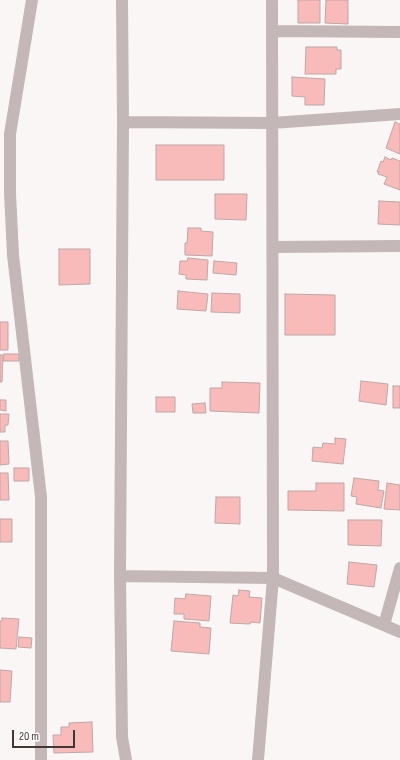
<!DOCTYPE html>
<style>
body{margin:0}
#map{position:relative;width:400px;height:760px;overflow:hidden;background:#fbf6f6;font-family:"Sofia Sans Condensed",sans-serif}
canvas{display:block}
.scale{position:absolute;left:12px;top:730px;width:63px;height:18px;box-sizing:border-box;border:2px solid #423737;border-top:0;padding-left:5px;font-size:12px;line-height:14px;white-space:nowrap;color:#423737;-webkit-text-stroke:3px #fff;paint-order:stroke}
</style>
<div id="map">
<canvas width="400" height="760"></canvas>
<div class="scale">20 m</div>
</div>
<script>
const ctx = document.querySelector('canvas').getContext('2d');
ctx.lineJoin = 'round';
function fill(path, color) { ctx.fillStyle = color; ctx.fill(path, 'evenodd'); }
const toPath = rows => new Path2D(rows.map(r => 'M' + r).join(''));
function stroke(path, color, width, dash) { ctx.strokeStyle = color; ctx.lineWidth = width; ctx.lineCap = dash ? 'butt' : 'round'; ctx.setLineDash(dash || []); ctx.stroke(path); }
const building = toPath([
 [298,0,320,0,320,23,298,23,298,0],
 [326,0,348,0,348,24,325,23,326,0],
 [306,47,337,47,337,50,341,50,341,69,336,69,336,74,305,74,306,47],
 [292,77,325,79,324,105,305,105,305,97,292,96,292,77],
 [395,122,400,124,400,154,386,148,395,122],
 [156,145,224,145,224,180,156,180,156,145],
 [385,157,391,160,392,158,400,161,400,190,384,184,387,177,378,174,379,172,377,172,381,161,383,162,385,157],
 [215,194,247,194,246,220,215,219,215,194],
 [379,201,400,202,400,225,378,224,379,201],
 [188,228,201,228,201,231,213,232,212,256,185,255,185,243,187,243,188,228],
 [59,249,90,249,90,284,59,285,59,249],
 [188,258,208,260,207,280,186,279,186,275,179,274,180,261,187,261,188,258],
 [214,261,237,263,236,275,213,273,214,261],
 [178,291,208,294,206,311,177,309,178,291],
 [212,293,240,294,240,313,211,312,212,293],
 [285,294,335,295,335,335,285,335,285,294],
 [0,322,8,322,8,350,0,350,0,322],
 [4,354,19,354,19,361,3,361,4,354],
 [0,355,3,355,2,382,0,382,0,355],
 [361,381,388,384,386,405,359,401,361,381],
 [222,382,260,383,259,413,210,411,210,388,222,388,222,382],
 [393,386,400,386,400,408,393,408,393,386],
 [156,397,175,397,175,412,156,412,156,397],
 [0,400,6,400,6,411,0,410,0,400],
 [205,403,206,413,193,413,192,404,205,403],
 [0,414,9,414,8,425,5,425,5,432,0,432,0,414],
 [335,438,346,439,343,464,312,461,313,447,322,448,323,443,335,444,335,438],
 [0,441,8,441,9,464,0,465,0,441],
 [14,468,29,468,29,481,14,481,14,468],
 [0,473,8,473,9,500,0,500,0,473],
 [354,478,379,481,378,490,384,491,381,508,356,504,357,497,351,496,354,478],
 [316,483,344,483,344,511,288,510,288,491,316,491,316,483],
 [387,483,400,485,400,510,384,509,387,483],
 [216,497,240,497,240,524,215,523,216,497],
 [0,519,12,519,12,542,0,542,0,519],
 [348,520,382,520,381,546,348,545,348,520],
 [349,562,377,565,374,587,347,584,349,562],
 [239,590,250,591,249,597,262,598,260,623,251,622,250,624,230,623,233,595,238,596,239,590],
 [186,594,211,596,209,621,184,619,184,614,174,614,175,598,185,599,186,594],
 [2,618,19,619,16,649,0,648,0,621,2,621,2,618],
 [174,621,200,623,200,627,211,628,209,654,171,651,174,621],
 [19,637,32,638,31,648,18,647,19,637],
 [0,670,12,671,10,702,0,702,0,670],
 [92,722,93,752,54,753,53,735,61,735,61,727,69,727,69,723,92,722]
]);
fill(building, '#f8bbba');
stroke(building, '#bfa6a5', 1);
stroke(toPath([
 [32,0,10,134,10,193,13,255,41,497,41,760],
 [122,0,123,122,120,576,122,737,126,760],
 [272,31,400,32],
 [123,122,272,123,400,114],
 [273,247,400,246],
 [120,576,273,578,400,632],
 [384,625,400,568],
 [258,760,273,578,272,0]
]), '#c3b7b7', 12);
</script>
